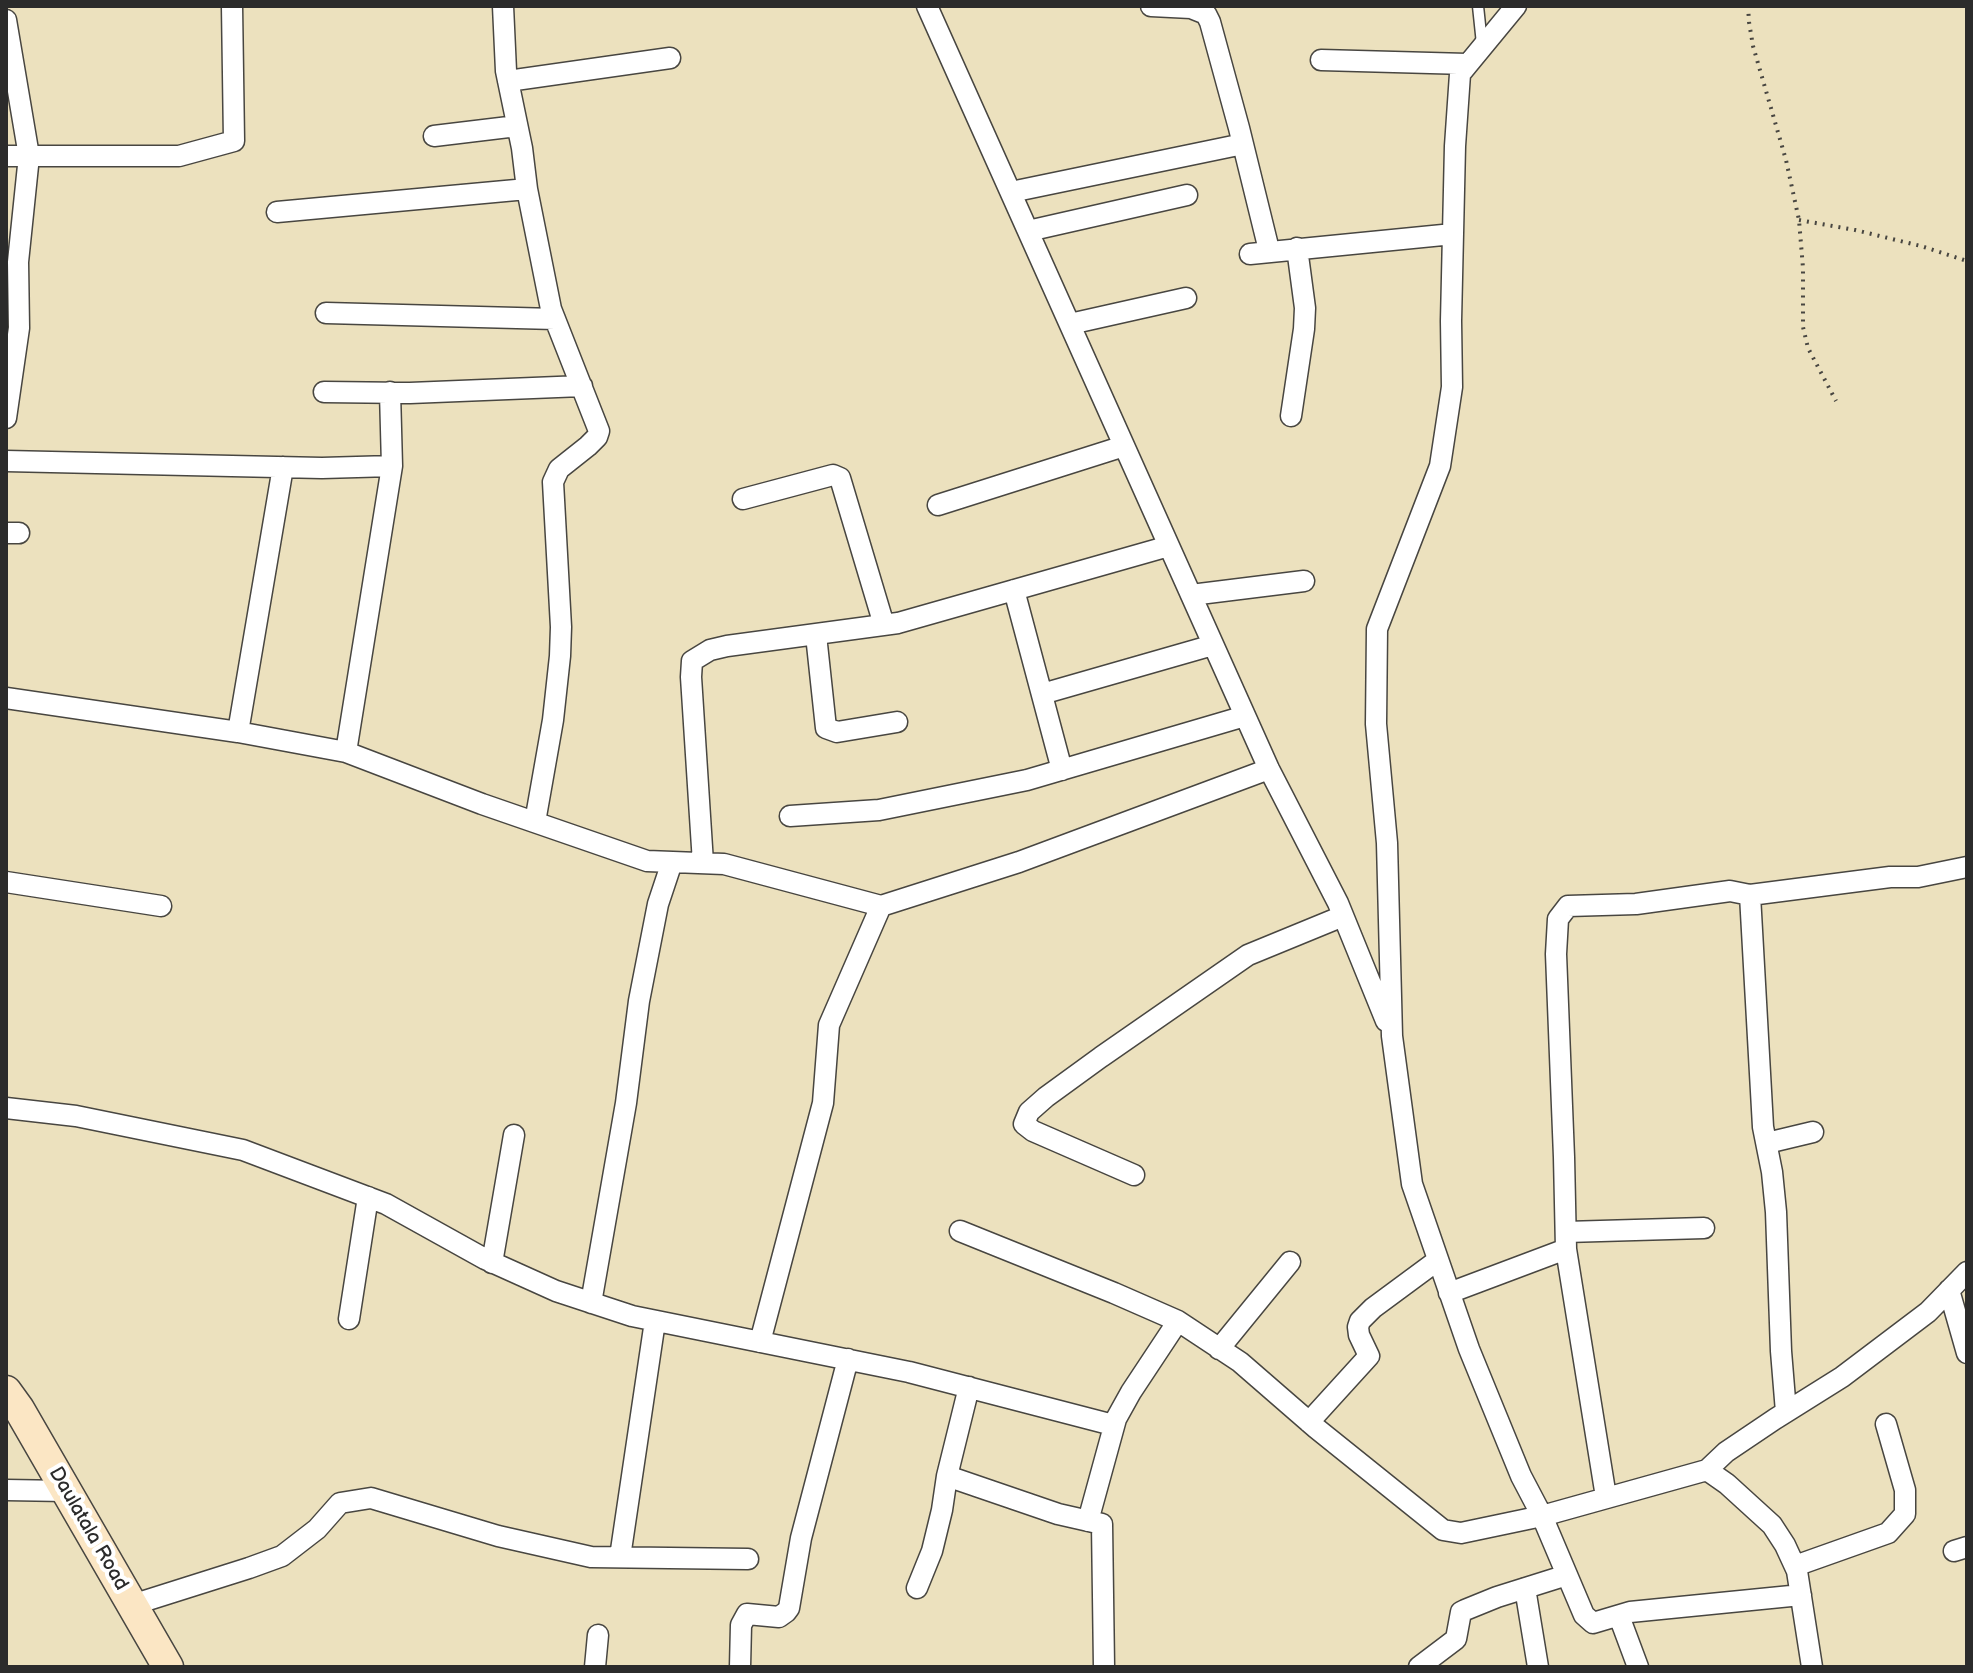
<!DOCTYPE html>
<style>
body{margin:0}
#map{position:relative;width:1973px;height:1673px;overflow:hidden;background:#ece1be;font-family:"Balsamiq Sans",sans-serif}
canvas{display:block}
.frame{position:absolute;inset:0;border:8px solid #2b2b2b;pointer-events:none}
</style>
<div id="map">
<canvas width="1973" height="1673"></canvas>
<div class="frame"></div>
</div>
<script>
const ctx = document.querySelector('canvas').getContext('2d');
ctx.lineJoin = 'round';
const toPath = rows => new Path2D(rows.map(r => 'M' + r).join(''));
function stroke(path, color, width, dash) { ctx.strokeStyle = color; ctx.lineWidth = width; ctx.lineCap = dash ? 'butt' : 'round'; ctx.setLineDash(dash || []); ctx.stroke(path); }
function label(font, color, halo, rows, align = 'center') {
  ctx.font = font + ' "Balsamiq Sans",sans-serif'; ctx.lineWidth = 8; ctx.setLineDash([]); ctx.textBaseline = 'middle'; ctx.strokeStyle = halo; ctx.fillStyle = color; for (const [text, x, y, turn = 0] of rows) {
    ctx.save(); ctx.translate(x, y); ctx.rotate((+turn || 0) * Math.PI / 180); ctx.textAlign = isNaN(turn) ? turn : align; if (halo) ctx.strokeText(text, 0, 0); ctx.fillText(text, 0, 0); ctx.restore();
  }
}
const service = toPath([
 [1478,6,1482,44]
]);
const minor = toPath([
 [503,6,506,71,522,148,527,189,551,309,599,431,597,437,588,446,559,469,553,482,561,627,560,656,553,720,535,822],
 [927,6,1269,769,1338,903,1386,1021],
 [1151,6,1191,8,1206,14,1210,22,1239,128,1269,250],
 [1516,6,1460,74,1455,146,1451,321,1452,387,1440,466,1377,629,1376,724,1387,843,1392,1036,1412,1184,1469,1349,1521,1476,1542,1516,1707,1470,1727,1484,1772,1525,1785,1545,1797,1571,1812,1667],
 [6,20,29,156,18,262,19,328,6,418],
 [1321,60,1467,64],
 [508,81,670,58],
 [434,136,517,126],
 [6,156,179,156,234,141,232,6],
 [1011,192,1243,144],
 [277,212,527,189],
 [1028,231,1187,195],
 [1250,254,1453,234],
 [326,313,555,319],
 [1070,324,1186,298],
 [324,392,410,393,582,386],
 [1291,416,1304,329,1305,308,1297,248],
 [6,461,322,468,392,466],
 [743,499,833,475,840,478,884,625],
 [938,505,1124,446],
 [6,533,19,533],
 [1014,590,1062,770],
 [1191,595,1304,581],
 [816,635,826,728,837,732,897,722],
 [1042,694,1213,645],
 [6,698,238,732,346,752,482,804,647,861,724,864,881,906,1019,862,1269,769],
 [238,732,283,467],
 [346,752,392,466,390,392],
 [790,816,879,810,1027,780,1245,716],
 [703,863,691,677,692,661,710,650,727,646,898,623,1169,546],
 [6,882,161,906],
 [1750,895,1763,1127,1772,1172,1776,1212,1781,1351,1786,1412],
 [6,1108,76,1116,243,1150,386,1204,485,1259,556,1291,632,1316,909,1372,1113,1425],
 [1767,1143,1813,1132],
 [1134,1175,1033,1131,1024,1124,1029,1112,1046,1097,1101,1057,1248,955,1343,916],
 [960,1231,1114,1293,1178,1321,1240,1362,1316,1428,1443,1530,1461,1533,1542,1516,1584,1615,1593,1623,1630,1612,1801,1595],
 [1566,1232,1704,1228],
 [492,1263,514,1135],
 [1949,1290,1967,1353],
 [1449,1293,1566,1249],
 [591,1303,626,1103,639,1001,658,904,672,862],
 [349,1319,368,1197],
 [760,1342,823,1103,829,1025,881,906],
 [1219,1349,1290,1262],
 [1309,1422,1369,1356,1359,1335,1358,1327,1360,1321,1373,1308,1438,1260],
 [1707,1470,1726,1452,1775,1419,1842,1377,1928,1312,1967,1272],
 [947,1476,1058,1514,1102,1524,1104,1667],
 [6,1490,66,1491],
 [1606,1497,1566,1249,1564,1157,1556,954,1558,919,1568,906,1636,904,1730,891,1750,895,1890,877,1918,877,1967,867],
 [1088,1521,1116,1419,1131,1392,1178,1321],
 [1954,1551,1967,1547],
 [620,1557,655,1321],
 [1795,1566,1888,1533,1905,1514,1905,1490,1886,1424],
 [917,1588,932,1551,942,1510,947,1476,969,1387],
 [1525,1588,1538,1667],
 [132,1605,249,1568,282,1556,317,1529,340,1503,371,1498,498,1536,591,1557,748,1559],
 [1619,1616,1638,1667],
 [595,1667,598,1635],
 [740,1667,741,1625,747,1614,779,1617,786,1612,789,1608,801,1538,848,1359],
 [1419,1667,1456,1639,1461,1612,1465,1610,1497,1597,1567,1575]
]);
const secondary = toPath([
 [6,1391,19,1409,168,1667]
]);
stroke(service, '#484641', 13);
stroke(minor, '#484641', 23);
stroke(secondary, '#484641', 33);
stroke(toPath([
 [1748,6,1749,22,1753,46,1786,160,1799,220,1803,268,1803,327,1808,348,1836,401],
 [1799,220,1855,230,1921,246,1967,261]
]), '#484641', 4, [2, 6]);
stroke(service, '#fff', 10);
stroke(minor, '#fff', 20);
stroke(secondary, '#fbe6c4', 30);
label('20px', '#2b2b2b', '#fff', [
 ["Daulatala Road",88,1529,60]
]);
</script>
